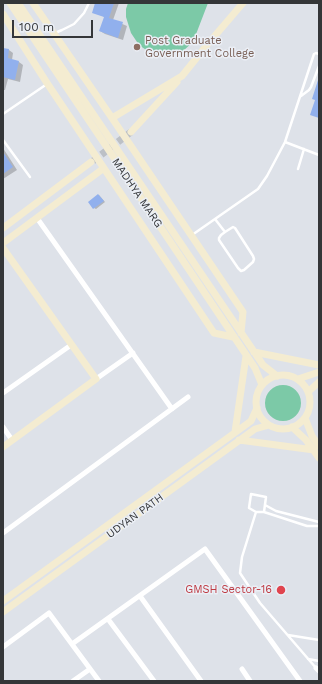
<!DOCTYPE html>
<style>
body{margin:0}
#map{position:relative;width:322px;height:684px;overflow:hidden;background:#dee2e9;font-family:"Work Sans",sans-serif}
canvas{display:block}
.frame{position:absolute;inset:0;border:4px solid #343638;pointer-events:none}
.scale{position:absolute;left:12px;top:20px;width:81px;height:18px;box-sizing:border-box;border:2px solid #343638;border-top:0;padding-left:5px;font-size:12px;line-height:14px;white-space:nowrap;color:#343638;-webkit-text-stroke:3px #ebeff6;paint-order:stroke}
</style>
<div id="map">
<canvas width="322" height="684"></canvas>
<div class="frame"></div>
<div class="scale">100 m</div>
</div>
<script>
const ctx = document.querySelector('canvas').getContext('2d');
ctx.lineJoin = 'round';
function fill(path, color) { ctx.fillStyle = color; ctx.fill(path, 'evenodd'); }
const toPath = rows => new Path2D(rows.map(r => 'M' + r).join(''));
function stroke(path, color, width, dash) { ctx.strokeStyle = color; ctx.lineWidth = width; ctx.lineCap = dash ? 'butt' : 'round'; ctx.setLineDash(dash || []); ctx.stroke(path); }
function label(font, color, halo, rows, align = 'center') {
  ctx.font = font + ' "Work Sans",sans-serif'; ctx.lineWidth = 3; ctx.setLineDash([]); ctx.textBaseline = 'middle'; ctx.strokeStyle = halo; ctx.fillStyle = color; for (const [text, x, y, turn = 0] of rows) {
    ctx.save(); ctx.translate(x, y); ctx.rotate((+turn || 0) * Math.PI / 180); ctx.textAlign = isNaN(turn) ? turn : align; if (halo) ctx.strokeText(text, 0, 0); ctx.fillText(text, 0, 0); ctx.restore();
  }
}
fill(toPath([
 [128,3,208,3,193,42,183,51,168,55,149,52,139,45,131,33,126,17,126,9],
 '265 403a18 18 0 1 1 36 0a18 18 0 1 1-36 0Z'
]), '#7cc9a7');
fill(toPath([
 [96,3,119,3,113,20,127,26,123,40,105,34,100,31,105,17,93,12],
 [3,49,9,50,13,53,12,60,19,62,23,65,20,82,8,79,5,90,3,90],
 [3,148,17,170,3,179],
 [99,195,105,202,96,209,94,208]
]), '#0003');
fill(toPath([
 [95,3,114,3,109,18,123,22,118,38,99,31,104,17,92,13],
 [3,48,9,49,8,58,19,61,15,80,3,77],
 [318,80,319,80,319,118,310,115,315,100,312,99],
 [3,152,13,167,3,174],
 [98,194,104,201,93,209,88,202]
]), '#91b0ed');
stroke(toPath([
 [93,161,131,132]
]), '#bcc0c6', 7, [7, 3.5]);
stroke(toPath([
 [55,33,62,30,74,24,84,13,89,3],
 [301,96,309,90,311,87,319,66],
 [3,114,47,84],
 [3,140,30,177],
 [285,142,319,155],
 [298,169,304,149],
 [215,219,225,232,233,227,235,228,253,256,254,259,253,262,244,270,241,271,238,268,219,240,219,238,221,235,225,232],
 [192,235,258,189,267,176,285,142,314,54,316,53,319,54],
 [265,505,276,511,319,522],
 [256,512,264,512,266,497,251,494,249,508,256,512,242,557,240,573,260,603,316,668],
 [264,512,307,526,319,526],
 [288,635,319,640],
 [308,659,319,661]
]), '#fff', 2.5);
stroke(toPath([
 [37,218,172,409],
 [96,379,133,353],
 [3,393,71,345],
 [3,427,12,440],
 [3,533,188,397],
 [140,596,201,681],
 [108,619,154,681],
 [72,644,205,549,300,681],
 [3,647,49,613,99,681],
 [316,668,319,671],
 [242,669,250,681],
 [73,681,90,669]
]), '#fff', 5);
stroke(toPath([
 [10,3,255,368,262,385],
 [18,3,263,365,277,376],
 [33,3,112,118,243,312,241,333],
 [3,14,47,83,214,333,233,337],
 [112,118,182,76,207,45,243,3],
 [131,132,177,82],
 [3,228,91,162],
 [3,243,104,168],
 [3,248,96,379,3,447],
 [254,352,319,365],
 '256 402a27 27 0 1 1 54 0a27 27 0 1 1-54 0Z',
 [298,379,319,372],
 [308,392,319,382],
 [305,418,312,436,319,446],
 [292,427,306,440,319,458],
 [235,432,246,356],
 [239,440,314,450],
 [3,601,251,421,257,408],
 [3,612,255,429,269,425]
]), '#f4ecd1', 7);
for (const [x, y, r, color] of [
 [137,47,4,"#8d6e63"],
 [281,590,5,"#e0444e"]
]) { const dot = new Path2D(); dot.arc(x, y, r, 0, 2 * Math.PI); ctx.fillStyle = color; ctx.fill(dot); stroke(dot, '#ebeff6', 1.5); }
label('11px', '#785e54', '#ebeff6', [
 ["Post Graduate",145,41],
 ["Government College",145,54]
], 'left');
label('11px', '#343638', '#ebeff6', [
 ["MADHYA MARG",137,193,56],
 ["UDYAN PATH",135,516,-36]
]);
label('11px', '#be3a42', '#ebeff6', [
 ["GMSH Sector-16",272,590]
], 'right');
</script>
